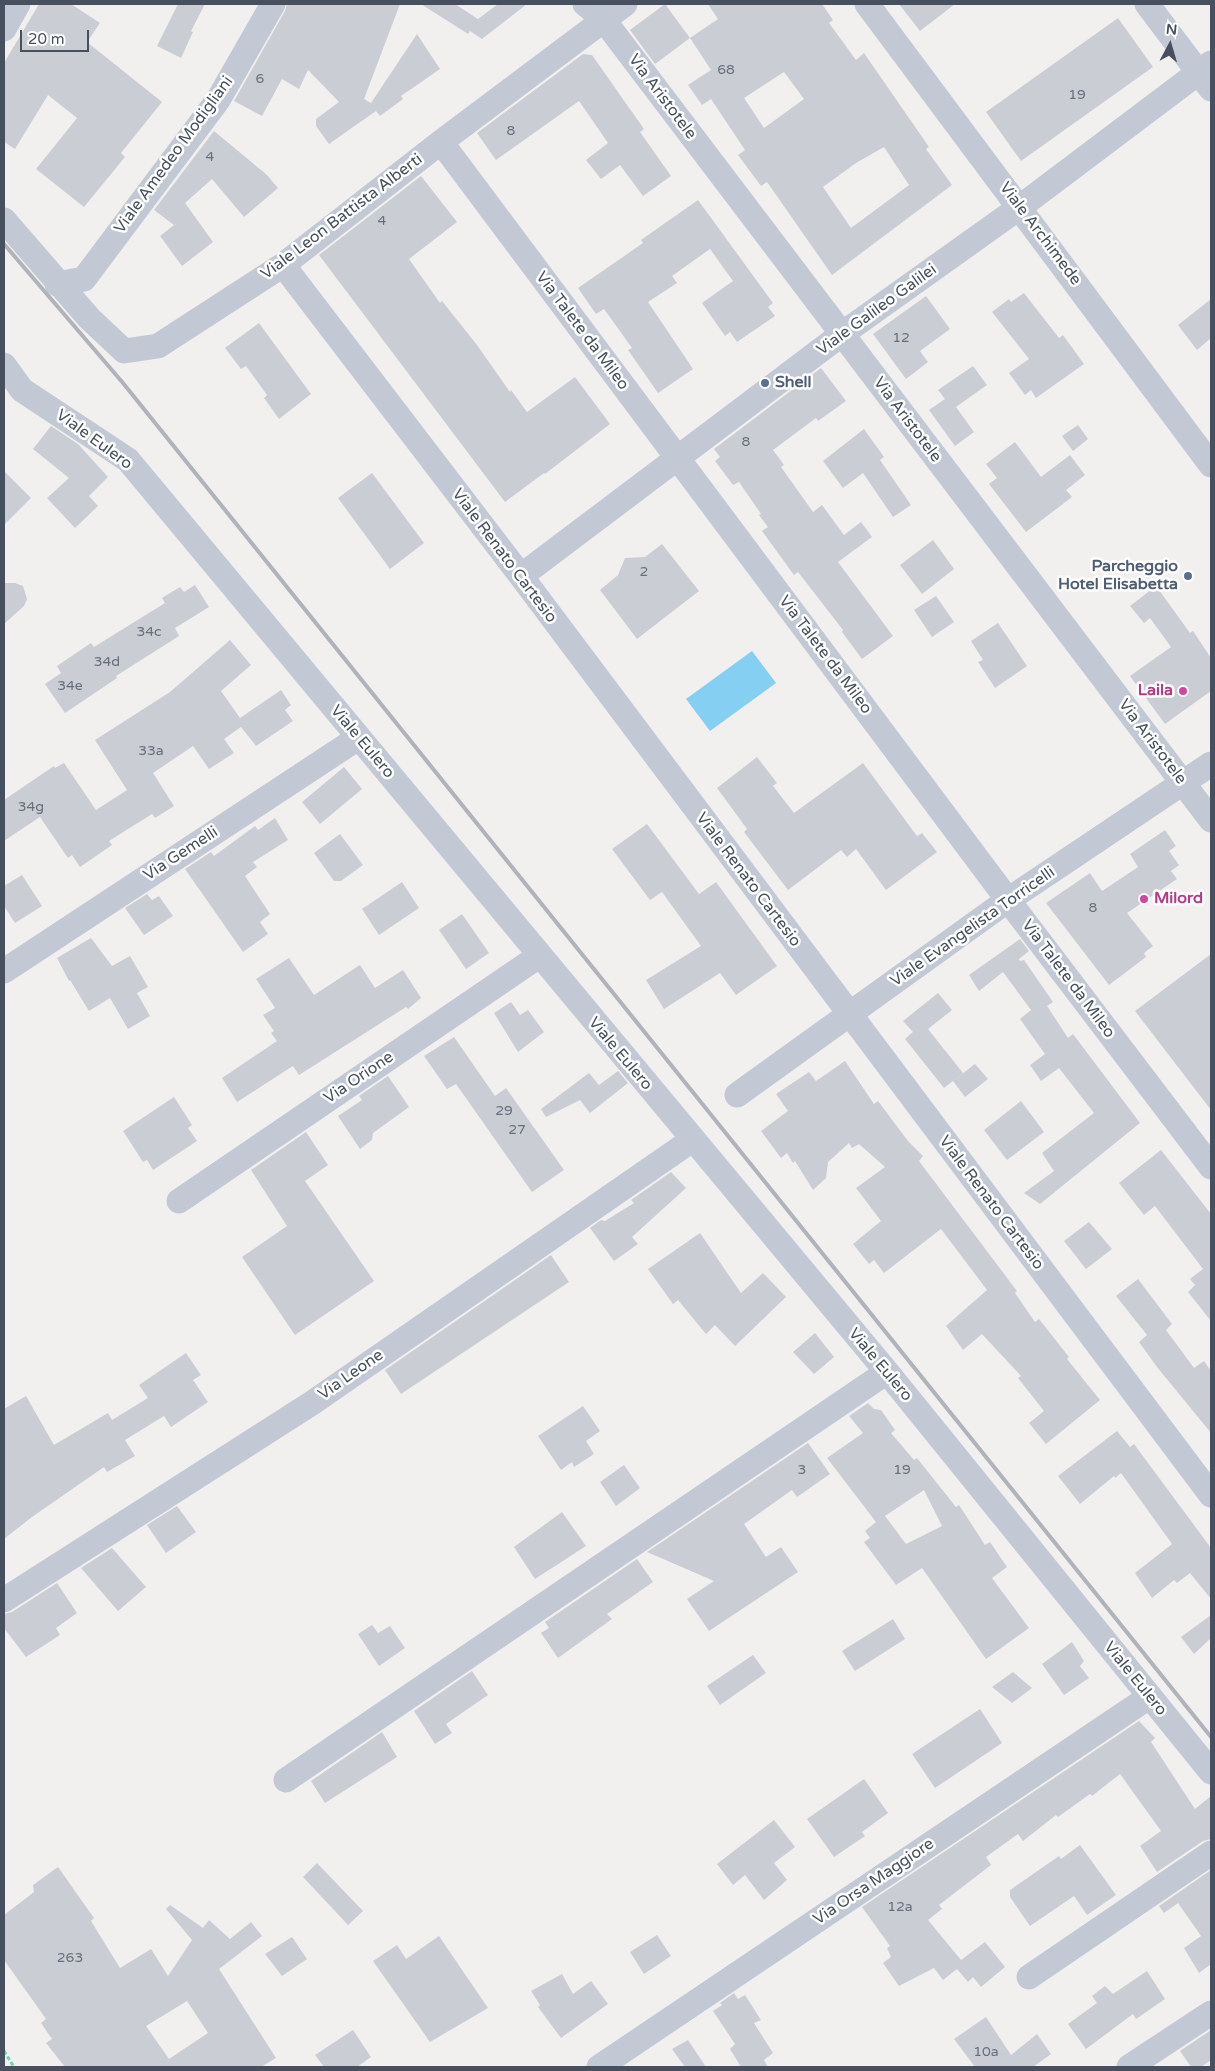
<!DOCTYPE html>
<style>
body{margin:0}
#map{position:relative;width:1215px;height:2071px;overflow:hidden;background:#f2efef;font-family:"Varela Round",sans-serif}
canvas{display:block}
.frame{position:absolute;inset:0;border:5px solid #46505e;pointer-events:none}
.north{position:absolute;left:1145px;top:20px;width:50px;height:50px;-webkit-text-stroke:4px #fff;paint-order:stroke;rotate:6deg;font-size:14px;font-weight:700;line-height:20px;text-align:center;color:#46505e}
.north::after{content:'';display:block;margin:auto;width:18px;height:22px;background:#46505e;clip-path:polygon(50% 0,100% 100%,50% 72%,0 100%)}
.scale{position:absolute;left:20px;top:30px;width:69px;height:22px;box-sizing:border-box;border:2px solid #46505e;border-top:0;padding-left:6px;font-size:15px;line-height:18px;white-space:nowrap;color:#46505e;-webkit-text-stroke:4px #fff;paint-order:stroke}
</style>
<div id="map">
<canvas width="1215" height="2071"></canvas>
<div class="frame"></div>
<div class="north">N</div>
<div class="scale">20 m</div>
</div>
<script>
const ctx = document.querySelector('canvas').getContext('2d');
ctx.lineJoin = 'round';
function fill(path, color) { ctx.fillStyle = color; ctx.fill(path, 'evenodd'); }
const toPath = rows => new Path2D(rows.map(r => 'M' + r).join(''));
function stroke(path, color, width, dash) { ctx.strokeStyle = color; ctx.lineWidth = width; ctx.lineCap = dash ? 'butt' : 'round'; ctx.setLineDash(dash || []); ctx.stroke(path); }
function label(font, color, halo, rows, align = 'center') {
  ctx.font = font + ' "Varela Round",sans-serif'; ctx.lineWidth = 5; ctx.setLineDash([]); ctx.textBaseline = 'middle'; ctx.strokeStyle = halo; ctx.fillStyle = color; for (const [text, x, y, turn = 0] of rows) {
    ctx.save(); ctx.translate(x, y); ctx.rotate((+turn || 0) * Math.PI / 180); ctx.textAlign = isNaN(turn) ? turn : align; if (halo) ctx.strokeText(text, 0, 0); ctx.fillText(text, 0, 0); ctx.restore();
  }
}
fill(toPath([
 [752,651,776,683,710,731,686,699]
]), '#85cff2');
fill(toPath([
 [39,4,71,4,100,23,87,42,162,102,121,153,125,157,84,207,36,169,77,118,48,95,15,149,4,142,4,63],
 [178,4,205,4,191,31,193,32,181,58,157,46],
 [287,4,400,4,364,99,371,103,417,34,440,69,401,96,403,99,380,116,376,111,329,144,316,126,316,119,339,102,308,70,299,89,282,79,262,116,234,101,285,11],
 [421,4,455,4,478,19,498,4,527,4,482,39,470,31,468,34],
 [665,4,690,38,655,64,630,30],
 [708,4,822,4,833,20,829,23,856,60,864,53,929,147,926,149,952,185,832,275,767,182,761,186,738,155,745,150,711,99,702,105,688,85,711,70,690,38,718,19],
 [784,72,804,99,764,128,744,98],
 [884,147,909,185,851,228,823,187,856,163],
 [899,4,955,4,920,31],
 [1118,18,1153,67,1021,161,986,112],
 [583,54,592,55,644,129,640,132,671,176,643,196,620,165,601,179,586,160,608,143,579,101,496,160,477,133],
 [214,131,267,175,278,188,244,217,212,179,185,203,213,242,182,266,160,236,174,225,154,210],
 [421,176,457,222,409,259,440,303,442,301,477,345,510,392,511,390,527,412,575,377,610,424,545,474,544,473,505,502,319,255],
 [698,200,773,303,768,307,775,316,737,342,730,332,725,336,702,303,733,281,710,249,672,276,677,283,648,302,693,369,658,393,628,350,632,348,604,309,596,314,578,288,643,243,641,240],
 [1024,293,1059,338,1063,335,1084,364,1036,398,1031,390,1025,395,1009,373,1029,359,992,312,1009,299,1011,302],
 [926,296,950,329,920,351,928,362,906,379,873,334],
 [1211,299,1211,338,1197,350,1178,325],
 [259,323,311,394,279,419,264,398,267,395,246,366,241,369,225,348],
 [973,366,987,385,956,407,974,432,955,446,929,410,945,399,938,390],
 [821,368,846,401,818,421,816,418,773,450,784,465,781,467,813,512,822,505,844,535,861,522,872,537,838,562,893,636,862,659,842,632,843,630,798,572,794,575,762,531,768,527,759,515,761,514,739,482,733,485,715,461,720,457,714,449],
 [1078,425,1088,439,1073,451,1062,436],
 [51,426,78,444,108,477,89,496,98,506,75,528,47,498,69,478,33,449],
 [864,429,884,457,880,460,911,505,893,517,863,473,843,488,823,461],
 [1015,442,1041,477,1070,455,1085,475,1066,490,1072,497,1026,532,989,484,997,478,986,464],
 [4,471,31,498,4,525],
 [372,473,424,543,390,569,338,498],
 [933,540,954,569,922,594,900,565],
 [662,544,699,591,637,639,600,590,618,575,625,558,645,557],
 [4,583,15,583,23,586,27,599,24,606,4,624],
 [195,585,209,607,175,628,179,636,116,676,117,678,65,713,45,684,61,673,57,666,91,643,94,647,165,603,162,598,180,587,184,592],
 [1156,586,1190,633,1193,631,1211,658,1211,691,1165,724,1130,676,1171,647,1150,618,1144,623,1130,606],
 [936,596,954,622,932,637,914,610],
 [998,623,1027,666,995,688,978,662,983,660,971,641],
 [230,640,251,665,221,691,240,718,281,690,291,705,285,710,293,721,256,746,241,727,224,739,234,753,209,769,193,746,153,773,174,806,155,818,152,814,109,841,112,845,80,867,72,855,68,858,40,817,4,841,4,800,54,766,55,768,64,763,96,810,127,790,95,740,170,692],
 [757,757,777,783,773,786,794,813,863,763,917,836,922,833,937,852,886,890,856,849,847,857,841,850,788,890,744,832,747,829,717,788],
 [344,767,362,789,320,824,302,802],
 [275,818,288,840,253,862,257,867,245,876,270,914,260,922,268,934,243,952,185,869,211,852,214,856,255,826,258,830],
 [647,824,699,894,716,882,777,966,736,995,720,973,664,1009,646,980,701,946,662,892,650,900,612,849],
 [1165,830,1176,846,1169,851,1179,865,1171,871,1177,879,1127,913,1153,946,1144,953,1146,957,1109,985,1046,903,1090,873,1102,891,1138,867,1130,854],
 [340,834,363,865,341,881,334,881,314,853],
 [22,875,42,906,15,923,4,906,4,886],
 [402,882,419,908,379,935,362,909],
 [147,894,152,900,159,896,173,916,144,935,125,908],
 [462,914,489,953,466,969,439,930],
 [91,938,112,966,130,956,148,987,137,993,150,1016,128,1029,110,998,89,1011,70,980,69,981,57,958],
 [1020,939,1029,951,1019,959,1020,961,1024,960,1053,1002,1047,1006,1068,1038,1073,1034,1140,1123,1040,1204,1024,1193,1054,1171,1042,1153,1094,1113,1059,1068,1041,1081,1030,1065,1045,1054,1020,1019,1031,1010,1003,972,979,991,969,975],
 [1211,954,1211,1110,1135,1011],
 [289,958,314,995,360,965,375,988,403,970,421,998,408,1009,406,1007,299,1075,293,1066,237,1102,222,1078,277,1041,271,1033,274,1031,263,1015,275,1008,256,979],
 [938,993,952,1010,928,1029,963,1073,944,1088,905,1039,913,1032,903,1021],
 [511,1002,520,1015,528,1010,544,1032,518,1052,494,1013],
 [454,1037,495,1096,506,1088,564,1170,532,1192,456,1084,447,1089,424,1056],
 [845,1061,874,1104,878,1101,908,1141,923,1156,919,1161,1017,1291,1015,1293,1035,1322,1039,1319,1069,1357,1067,1359,1100,1400,1046,1444,1029,1423,1044,1411,1018,1378,1021,1376,982,1334,963,1350,946,1326,987,1290,941,1229,884,1273,874,1260,869,1264,853,1244,881,1221,856,1188,885,1167,859,1144,852,1148,849,1143,828,1162,826,1178,813,1190,795,1161,793,1163,787,1153,781,1158,761,1131,788,1111,776,1094,809,1072,816,1081],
 [975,1064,988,1079,965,1097,953,1081],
 [618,1071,628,1083,590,1113,580,1100,546,1117,541,1109,589,1073,599,1085],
 [388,1076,409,1107,373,1133,372,1140,360,1149,338,1116,362,1100,359,1096],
 [174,1097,192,1125,188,1128,197,1141,153,1170,147,1160,143,1162,123,1131],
 [1021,1101,1044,1132,1007,1160,984,1130],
 [306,1132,328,1165,305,1181,374,1281,295,1335,242,1257,287,1226,251,1170],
 [1161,1150,1211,1214,1211,1321,1188,1292,1195,1285,1190,1279,1203,1269,1155,1206,1144,1215,1119,1183],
 [671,1172,686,1188,632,1237,638,1244,614,1261,590,1228,601,1220,605,1221,634,1203,631,1200],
 [1089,1222,1112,1249,1086,1269,1064,1241],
 [700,1233,741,1293,763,1273,786,1297,735,1346,715,1325,706,1334,678,1300,673,1304,648,1269],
 [551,1255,569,1282,401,1394,385,1370],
 [1138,1279,1172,1324,1166,1330,1194,1368,1204,1361,1211,1371,1211,1433,1157,1367,1139,1342,1147,1335,1116,1296],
 [815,1333,834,1357,814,1374,793,1352],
 [186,1353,201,1375,193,1380,208,1402,171,1427,164,1416,125,1440,135,1456,107,1472,104,1467,32,1517,4,1539,4,1409,26,1396,54,1445,108,1413,112,1420,148,1398,139,1385],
 [868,1403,874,1409,881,1410,895,1430,891,1433,914,1460,917,1458,956,1507,959,1505,985,1545,990,1542,1007,1567,992,1578,1029,1628,986,1659,922,1568,896,1585,864,1542,870,1538,865,1531,876,1522,827,1458,863,1433,849,1416],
 [924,1490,942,1526,906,1544,885,1516],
 [583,1406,600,1431,586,1441,594,1454,574,1467,572,1462,561,1470,538,1436],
 [1117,1431,1130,1447,1134,1444,1211,1548,1211,1599,1190,1573,1177,1583,1174,1580,1152,1598,1135,1573,1172,1544,1121,1473,1115,1478,1114,1476,1080,1504,1058,1476],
 [808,1443,830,1474,797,1497,792,1490,744,1524,766,1557,781,1547,798,1572,709,1631,687,1599,714,1581,647,1552],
 [624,1465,640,1488,616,1506,600,1482],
 [177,1506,196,1532,166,1553,147,1525],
 [562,1512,586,1546,535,1579,514,1547],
 [112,1548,146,1587,118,1611,81,1568],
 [637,1559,653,1582,607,1614,612,1619,558,1658,541,1633,549,1628,545,1622],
 [57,1583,77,1613,56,1628,60,1635,26,1657,4,1628,4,1614,12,1612],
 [1211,1615,1211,1638,1194,1654,1181,1637],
 [893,1619,905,1639,855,1671,842,1651],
 [372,1625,378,1633,390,1626,405,1648,379,1666,358,1634],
 [1072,1642,1084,1661,1080,1666,1089,1678,1064,1695,1042,1664],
 [753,1655,766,1673,720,1705,707,1686],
 [472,1671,488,1695,446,1724,452,1733,435,1744,414,1711],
 [1013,1672,1032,1688,1012,1703,992,1687],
 [980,1709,1002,1743,935,1788,912,1754],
 [1139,1721,1155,1738,1151,1742,1195,1809,1211,1796,1211,1839,1203,1841,1157,1872,1140,1846,1161,1831,1120,1774,1092,1796,1090,1794,1058,1817,1056,1815,1023,1841,1018,1834,986,1857,991,1865,939,1905,942,1909,928,1920,961,1960,985,1942,1005,1967,981,1987,973,1977,968,1982,957,1969,943,1980,934,1968,899,1986,883,1963,891,1957,887,1948,890,1946,862,1907],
 [382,1732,397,1757,325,1803,311,1781],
 [864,1779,888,1813,862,1832,865,1836,834,1857,807,1819],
 [774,1820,795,1847,774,1863,787,1880,764,1900,745,1875,733,1885,717,1864],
 [1080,1845,1116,1895,1087,1915,1074,1896,1030,1926,1010,1897,1010,1890,1059,1856,1061,1859],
 [317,1863,363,1911,348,1925,303,1877],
 [58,1867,94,1918,91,1921,120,1968,151,1949,168,1976,192,1940,166,1909,170,1905,203,1928,209,1920,230,1939,251,1922,262,1936,219,1969,276,2058,261,2067,65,2067,46,2043,52,2039,41,2023,46,2019,4,1960,4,1915,34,1892,33,1885],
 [187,2001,208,2033,169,2059,146,2026],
 [1211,1870,1211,1964,1199,1973,1184,1948,1201,1936,1178,1903,1164,1913,1159,1906],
 [657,1935,671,1956,644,1974,630,1952],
 [439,1936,488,2008,430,2042,373,1961,397,1945,406,1959],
 [292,1937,307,1959,282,1976,265,1954],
 [1147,1971,1165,1999,1136,2019,1133,2014,1086,2049,1068,2024,1097,2003,1092,1996,1105,1986,1113,1994],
 [562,1974,573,1994,591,1981,608,2004,561,2038,538,2007,540,2005,531,1991],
 [734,1993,738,1999,745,1995,761,2020,754,2023,773,2053,764,2060,768,2067,741,2067,730,2049,735,2044,713,2011,722,2005,720,2003],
 [986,2017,1011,2055,1037,2034,1051,2054,1033,2067,975,2067,954,2039],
 [353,2030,371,2057,357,2067,324,2067,315,2055],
 [1211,2030,1211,2060,1201,2067,1191,2067,1180,2051],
 [688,2040,706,2067,685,2067,672,2049]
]), '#cbcdd5');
stroke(toPath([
 [4,2051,14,2067]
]), '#70d3ad', 3, [4, 2.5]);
stroke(toPath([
 [585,4,603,19,1211,820],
 [867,4,1211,465],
 [1147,4,1211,89],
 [4,29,18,4],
 [441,142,1008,900,1211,1167],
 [4,220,89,318,124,351,158,346,283,265,441,142,625,4],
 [283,265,521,576,1211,1495],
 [57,284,84,279,218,100,273,4],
 [4,365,22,390,128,460,887,1372,1211,1772],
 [521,576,842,334,1020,207,1211,63],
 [4,971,358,738],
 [737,1095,1008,900,1211,764],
 [179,1201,539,956],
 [4,1600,312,1403,692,1140],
 [286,1780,887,1372],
 [1029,1977,1211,1853],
 [599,2067,1149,1697],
 [1129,2067,1211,2013]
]), '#c2c9d5', 25);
stroke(toPath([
 [4,244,123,383,1211,1737]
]), '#b1b3ba', 4);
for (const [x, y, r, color] of [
 [765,383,5,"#5c6f8a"],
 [1188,576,5,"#5c6f8a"],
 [1183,691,5,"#d1479c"],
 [1144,899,5,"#d1479c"]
]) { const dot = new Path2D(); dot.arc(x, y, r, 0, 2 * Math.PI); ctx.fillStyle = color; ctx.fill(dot); stroke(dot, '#fff', 2); }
label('14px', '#676f7c', null, [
 ["68",726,70],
 ["6",260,79],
 ["19",1077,95],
 ["8",511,131],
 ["4",210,157],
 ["4",382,221],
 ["12",901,338],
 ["8",746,442],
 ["2",644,572],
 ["34c",149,632],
 ["34d",107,662],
 ["34e",70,686],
 ["33a",151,751],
 ["34g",31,807],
 ["8",1093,908],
 ["29",504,1111],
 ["27",517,1130],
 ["3",802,1470],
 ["19",902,1470],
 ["12a",900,1907],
 ["263",70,1958],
 ["10a",986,2052]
]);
label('16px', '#46505e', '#fff', [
 ["Via Aristotele",662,97,53],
 ["Viale Amedeo Modigliani",174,155,-54],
 ["Viale Leon Battista Alberti",342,217,-37],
 ["Viale Archimede",1040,234,53],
 ["Viale Galileo Galilei",877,310,-36],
 ["Via Talete da Mileo",582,331,53],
 ["Via Aristotele",907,420,53],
 ["Viale Eulero",94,440,36],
 ["Viale Renato Cartesio",504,556,53],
 ["Via Talete da Mileo",825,655,53],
 ["Viale Eulero",362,742,50],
 ["Via Aristotele",1152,742,53],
 ["Via Gemelli",181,854,-33],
 ["Viale Renato Cartesio",748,880,53],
 ["Viale Evangelista Torricelli",973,927,-35],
 ["Via Talete da Mileo",1068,979,53],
 ["Viale Eulero",620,1054,50],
 ["Via Orione",359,1078,-34],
 ["Viale Renato Cartesio",991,1203,53],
 ["Viale Eulero",880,1365,50],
 ["Via Leone",351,1375,-35],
 ["Viale Eulero",1135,1679,51],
 ["Via Orsa Maggiore",874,1882,-34]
]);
label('bold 16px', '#4e5e75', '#fff', [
 ["Shell",775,383],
 ["Parcheggio",1178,567,"right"],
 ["Hotel Elisabetta",1178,585,"right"]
], 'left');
label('bold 16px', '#b23c85', '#fff', [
 ["Laila",1173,691],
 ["Milord",1154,899,"left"]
], 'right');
</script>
